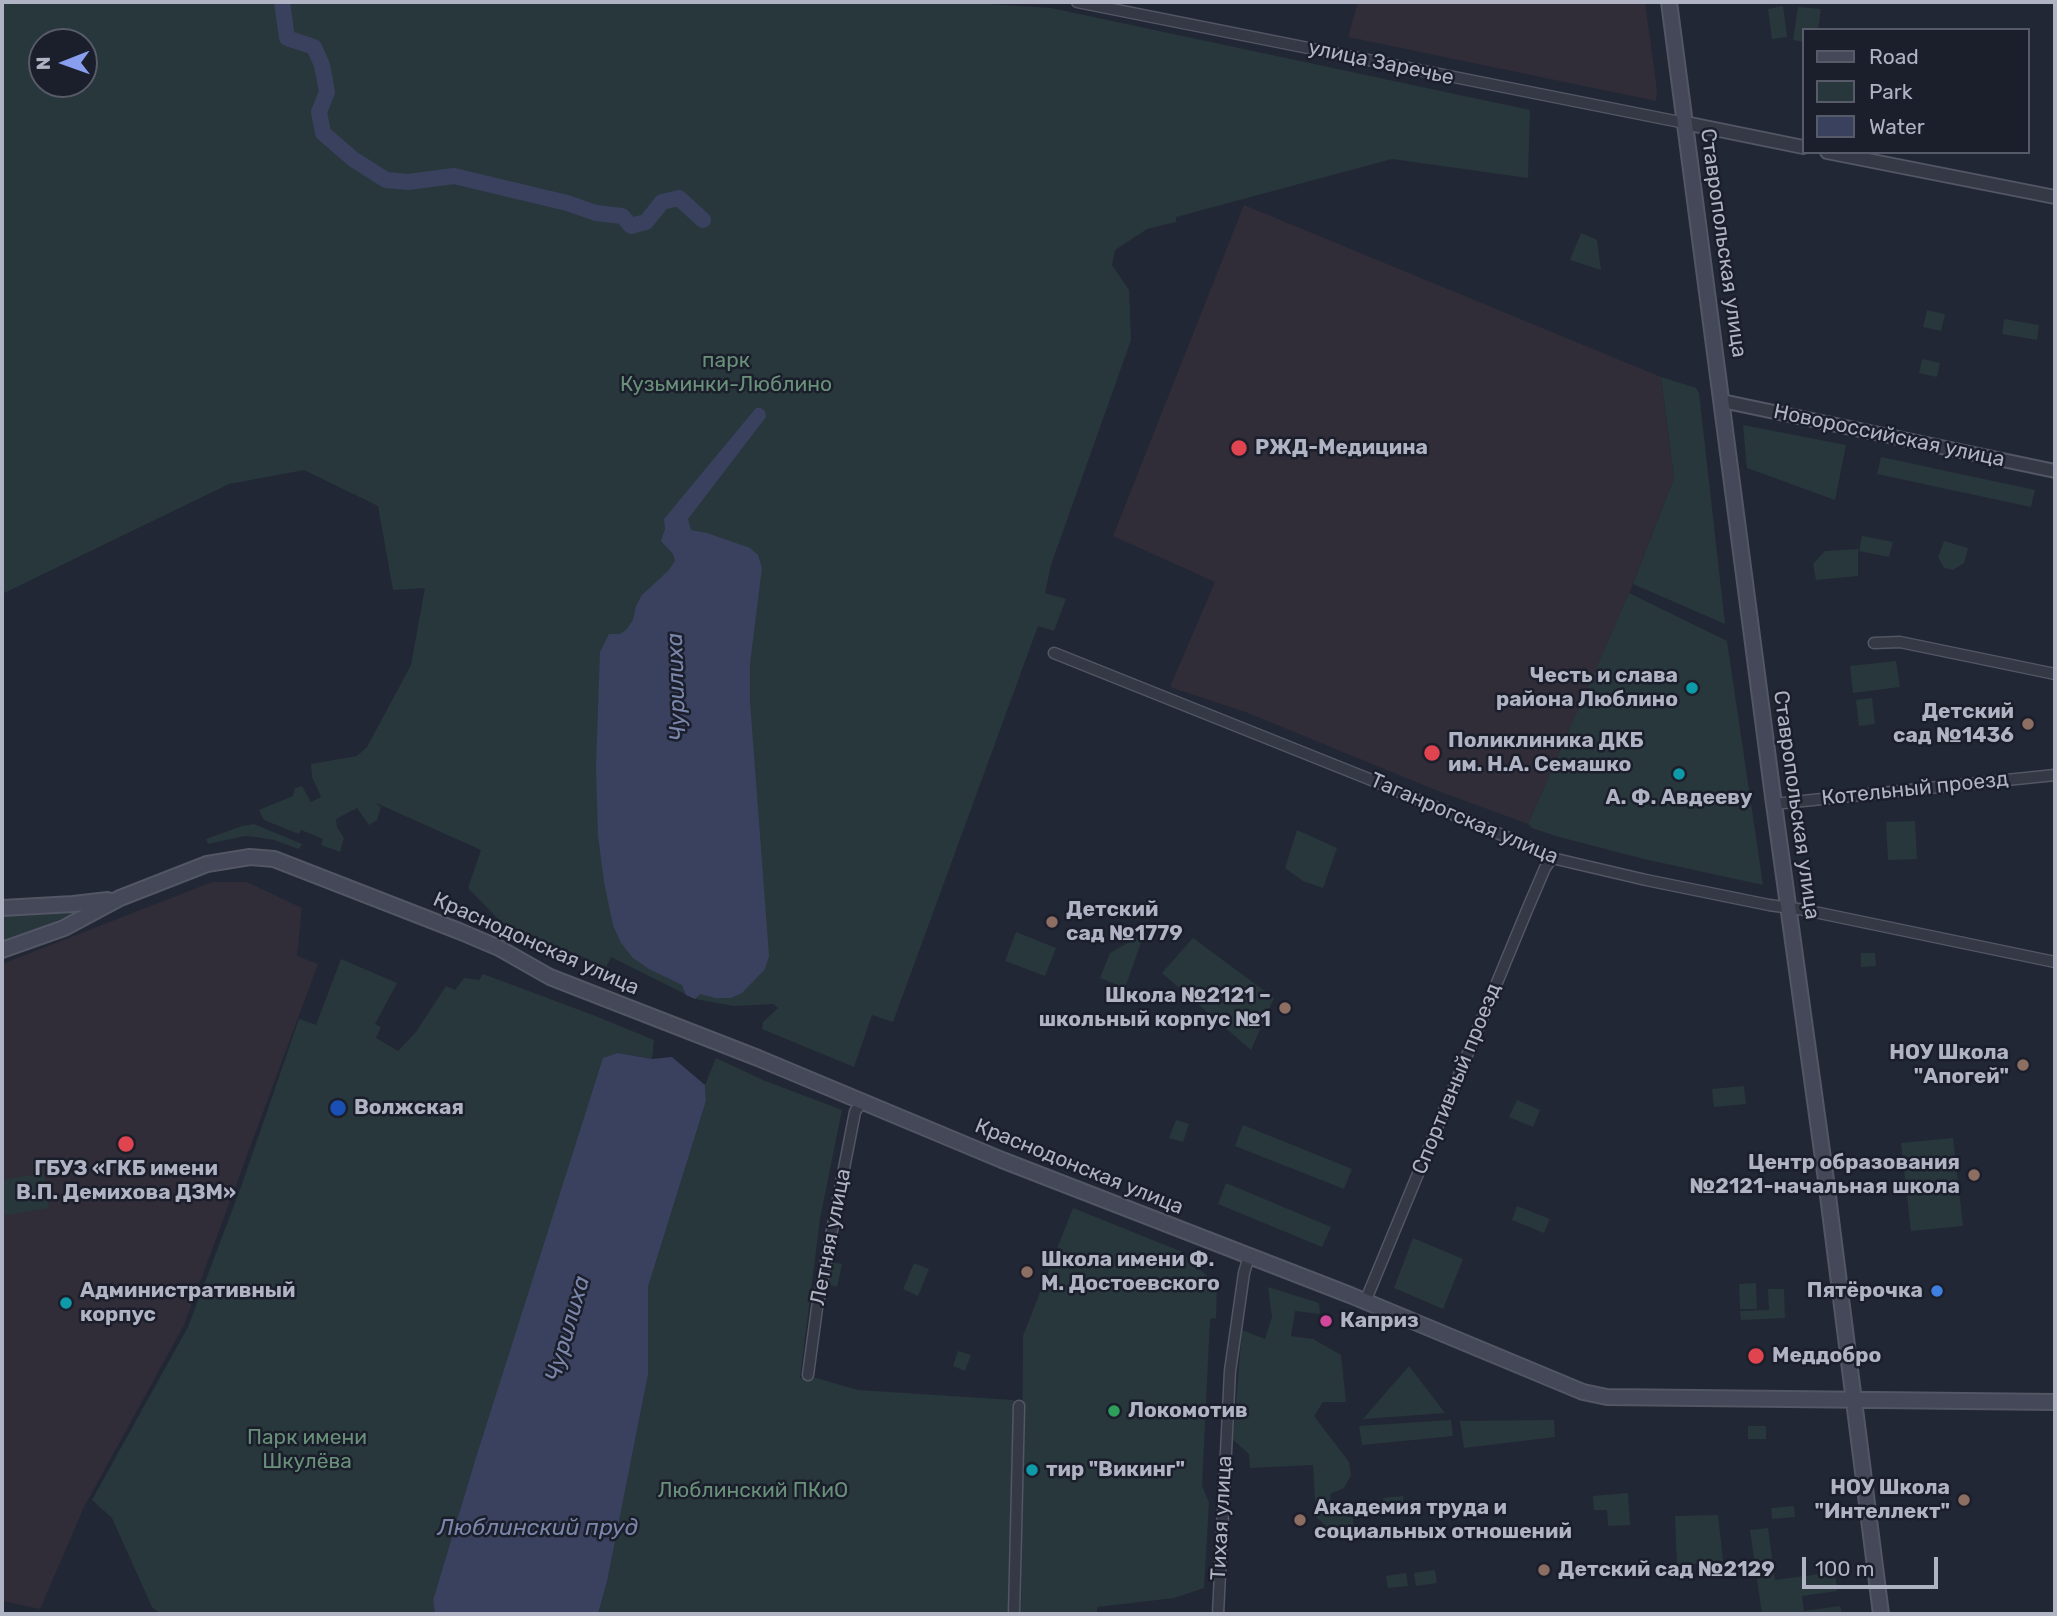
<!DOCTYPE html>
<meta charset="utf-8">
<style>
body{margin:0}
#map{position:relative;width:2057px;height:1616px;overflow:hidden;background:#222735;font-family:Rubik,sans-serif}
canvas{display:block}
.frame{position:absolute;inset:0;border:4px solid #b0b3c3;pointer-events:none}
.legend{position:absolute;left:1802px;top:28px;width:228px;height:126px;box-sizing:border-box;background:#1b1e2b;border:2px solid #575a68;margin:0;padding:9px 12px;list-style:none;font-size:21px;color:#b0b3c3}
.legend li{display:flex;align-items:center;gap:14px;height:35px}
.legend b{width:35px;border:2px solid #575a68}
.north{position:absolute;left:28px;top:28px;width:70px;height:70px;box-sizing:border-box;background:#1b1e2b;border:2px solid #575a68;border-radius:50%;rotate:269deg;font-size:19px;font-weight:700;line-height:28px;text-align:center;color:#b0b3c3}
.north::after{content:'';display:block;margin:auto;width:24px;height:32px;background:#899eee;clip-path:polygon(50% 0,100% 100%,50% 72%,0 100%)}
.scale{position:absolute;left:1802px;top:1557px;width:136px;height:32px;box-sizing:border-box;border:4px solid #b0b3c3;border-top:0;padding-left:9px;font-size:21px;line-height:24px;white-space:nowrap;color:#b0b3c3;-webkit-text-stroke:5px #1b1e2b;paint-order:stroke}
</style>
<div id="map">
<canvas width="2057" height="1616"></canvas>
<div class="frame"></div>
<ul class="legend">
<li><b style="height:9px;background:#444859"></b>Road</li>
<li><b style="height:19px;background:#28373b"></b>Park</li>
<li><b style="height:19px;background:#39415e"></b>Water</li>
</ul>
<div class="north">N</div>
<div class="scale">100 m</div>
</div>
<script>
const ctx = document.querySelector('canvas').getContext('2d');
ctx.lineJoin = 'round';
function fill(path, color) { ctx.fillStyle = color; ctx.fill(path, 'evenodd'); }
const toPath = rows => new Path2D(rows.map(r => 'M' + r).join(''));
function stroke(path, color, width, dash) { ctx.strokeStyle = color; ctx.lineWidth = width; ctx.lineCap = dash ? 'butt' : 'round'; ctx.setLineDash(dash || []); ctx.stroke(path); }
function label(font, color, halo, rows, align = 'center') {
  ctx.font = font + ' Rubik,sans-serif'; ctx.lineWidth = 5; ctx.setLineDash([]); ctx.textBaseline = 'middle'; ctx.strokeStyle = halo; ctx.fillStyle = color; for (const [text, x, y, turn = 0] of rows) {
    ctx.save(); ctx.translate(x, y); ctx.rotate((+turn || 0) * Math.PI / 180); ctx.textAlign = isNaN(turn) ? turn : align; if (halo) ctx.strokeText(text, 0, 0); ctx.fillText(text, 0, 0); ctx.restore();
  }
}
fill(toPath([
 [1358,2,1645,2,1657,91,1656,101,1348,37],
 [1244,205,1661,377,1674,478,1631,589,1528,824,1433,789,1248,713,1170,687,1215,582,1113,536],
 [212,882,247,882,302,908,297,956,318,964,184,1325,84,1507,40,1609,2,1601,2,964]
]), '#302c38');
fill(toPath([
 [2,2,955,2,1051,8,1530,110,1528,178,1392,159,1176,217,1176,222,1147,229,1115,250,1112,265,1129,290,1131,340,1051,565,1045,593,1066,599,1054,631,1038,626,893,1022,872,1015,854,1067,762,1029,763,1022,778,1008,773,1004,734,1006,695,999,611,957,606,967,501,922,468,888,481,850,374,802,381,807,377,820,369,825,357,808,336,819,337,827,344,838,340,852,321,845,323,839,301,830,299,834,264,820,259,810,293,796,295,788,302,786,311,802,321,797,312,777,311,764,357,756,367,747,411,665,425,588,393,590,378,506,304,470,229,484,2,594],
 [42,42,84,42,84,84,42,84],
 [1783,6,1787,37,1772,39,1768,9],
 [1798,7,1821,9,1818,30,1803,30,1803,42,1793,40],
 [1581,233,1597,240,1601,270,1570,260],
 [1927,310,1945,314,1941,331,1923,327],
 [2004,319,2039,325,2037,340,2002,334],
 [1922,359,1940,363,1937,377,1919,373],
 [1661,377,1696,388,1699,393,1725,624,1633,584,1674,478],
 [1743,425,1846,445,1835,500,1747,468],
 [1881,457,2035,490,2031,507,1877,474],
 [1862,536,1893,542,1889,557,1859,551],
 [1944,541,1968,548,1964,563,1953,570,1944,568,1938,557],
 [1858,549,1858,576,1816,580,1813,564,1825,551],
 [1629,593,1727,641,1763,885,1644,859,1559,837,1532,828,1528,824],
 [1896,661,1900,687,1853,693,1850,666],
 [1872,698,1875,724,1859,726,1856,700],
 [1915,821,1917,859,1888,860,1886,822],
 [254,824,302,844,299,849,274,840,256,837,245,836,208,844,206,839,242,826],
 [1297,830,1337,848,1323,888,1303,881,1285,868],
 [77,913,2,942,2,914],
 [1016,932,1056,948,1045,976,1005,961],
 [1144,934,1125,988,1100,978,1110,953],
 [1193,938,1274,998,1251,1050,1162,973],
 [1861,953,1875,953,1876,966,1861,967],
 [341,959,397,983,375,1024,381,1027,376,1038,398,1051,416,1032,446,986,455,990,464,978,479,980,483,974,593,1015,654,1040,652,1059,618,1053,473,1467,433,1600,435,1614,160,1614,152,1607,112,1518,92,1500,188,1327,241,1187,299,1019,316,1025],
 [716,1058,763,1080,842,1110,820,1219,800,1378,816,1378,858,1390,1014,1400,1008,1614,598,1614,607,1582,648,1375,648,1287,706,1101,705,1085],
 [1744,1086,1746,1104,1714,1107,1712,1089],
 [1517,1100,1540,1110,1533,1127,1509,1117],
 [1176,1120,1189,1124,1183,1142,1169,1138],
 [1243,1125,1352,1169,1344,1189,1235,1146],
 [1953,1138,1963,1226,1911,1231,1901,1143],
 [44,1173,49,1208,2,1216,2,1180],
 [1226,1183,1331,1227,1322,1247,1218,1204],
 [1517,1206,1550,1219,1544,1233,1512,1220],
 [1073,1208,1180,1251,1217,1285,1216,1318,1210,1319,1202,1486,1209,1502,1204,1588,1174,1598,1097,1607,1097,1614,1021,1614,1023,1336],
 [1413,1238,1463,1259,1443,1309,1394,1288],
 [831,1262,842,1264,837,1287,827,1284],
 [914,1263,929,1269,918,1296,903,1289],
 [1756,1283,1757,1309,1740,1309,1739,1284],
 [1268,1287,1319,1303,1320,1314,1295,1311,1291,1336,1313,1339,1341,1355,1346,1402,1323,1402,1314,1416,1349,1462,1351,1475,1344,1488,1330,1494,1332,1514,1353,1517,1354,1538,1349,1541,1339,1538,1316,1517,1313,1465,1250,1468,1249,1454,1233,1440,1242,1330,1265,1339,1272,1317],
 [1768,1289,1784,1289,1785,1318,1741,1320,1740,1311,1769,1310],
 [958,1351,971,1355,965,1371,953,1366],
 [1409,1366,1445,1413,1363,1419],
 [1451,1420,1453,1436,1362,1445,1359,1426],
 [1554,1420,1555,1437,1464,1448,1460,1421],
 [1748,1426,1766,1426,1766,1439,1748,1439],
 [1628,1493,1630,1525,1608,1526,1607,1510,1594,1510,1593,1496],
 [1403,1496,1404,1509,1385,1511,1383,1498],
 [1794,1506,1795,1517,1772,1519,1771,1508],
 [1718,1515,1723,1561,1677,1566,1675,1516],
 [1768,1528,1775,1580,1835,1572,1837,1591,1802,1596,1804,1611,1840,1606,1842,1614,1762,1614,1750,1530],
 [1435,1570,1437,1583,1416,1586,1414,1573],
 [1406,1573,1408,1586,1388,1588,1386,1576]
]), '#28373b');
fill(toPath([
 [756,408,761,408,765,411,766,417,688,519,691,530,707,533,750,548,758,555,762,568,750,664,750,701,769,956,765,969,742,993,731,998,715,998,700,994,695,999,686,995,682,985,649,969,633,958,621,943,613,925,604,882,598,835,596,767,600,652,609,634,620,634,626,630,633,620,636,606,642,595,668,571,675,561,673,554,661,541,665,529,664,519],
 [618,1053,652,1059,672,1057,705,1085,706,1101,648,1287,648,1375,607,1582,598,1614,435,1614,433,1600,473,1467,603,1058]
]), '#39415e');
stroke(toPath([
 [282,2,287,38,314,47,322,65,327,92,319,112,323,133,353,159,386,180,408,182,454,176,567,203,596,213,622,216,631,226,646,222,662,202,679,198,703,220]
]), '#39415e', 16);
const minor = toPath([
 [1077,2,1685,123],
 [1874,643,1900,642,2055,674],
 [1054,653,1369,779,1528,846,1552,858,1646,880,1769,905,1805,910,2055,962],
 [1774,804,2055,775],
 [1365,1302,1527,910,1545,868,1552,858],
 [808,1375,817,1308,839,1194,855,1112,862,1101],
 [1014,1614,1019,1406],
 [1218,1614,1230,1371,1244,1273,1249,1256]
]);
const tertiary = toPath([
 [1685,123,1803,147],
 [1827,152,2055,197],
 [1722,401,2055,471]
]);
const secondary = toPath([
 [1669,2,1774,804,1826,1180,1881,1614],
 [2,908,73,904,108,900],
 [2,950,64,928,120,898,207,864,250,857,274,859,459,931,499,948,550,977,758,1058,1002,1160,1350,1295,1583,1392,1607,1397,2055,1402]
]);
stroke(minor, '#535664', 13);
stroke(tertiary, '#535664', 16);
stroke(secondary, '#535664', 18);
stroke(minor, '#353946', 10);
stroke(tertiary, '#353946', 12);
stroke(secondary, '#444859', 14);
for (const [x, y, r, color] of [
 [1239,448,9,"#e0444e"],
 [1692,688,7,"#0f9aa8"],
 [2028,724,7,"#8d6e63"],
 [1432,753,9,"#e0444e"],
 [1679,774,7,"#0f9aa8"],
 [1052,922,7,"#8d6e63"],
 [1285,1008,7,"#8d6e63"],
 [2023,1065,7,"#8d6e63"],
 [338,1108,9,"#1a4fb4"],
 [126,1144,9,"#e0444e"],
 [1974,1175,7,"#8d6e63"],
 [1027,1272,7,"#8d6e63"],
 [1937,1291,7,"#3f7fe0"],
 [66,1303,7,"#0f9aa8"],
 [1326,1321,7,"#d1479c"],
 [1756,1356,9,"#e0444e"],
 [1114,1411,7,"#2e9e5b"],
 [1032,1470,7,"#0f9aa8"],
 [1964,1500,7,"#8d6e63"],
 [1300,1520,7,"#8d6e63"],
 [1544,1570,7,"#8d6e63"]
]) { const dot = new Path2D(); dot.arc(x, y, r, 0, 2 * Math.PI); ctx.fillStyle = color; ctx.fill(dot); stroke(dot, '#1b1e2b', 2.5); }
label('21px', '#b0b3c3', '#1b1e2b', [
 ["улица Заречье",1381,63,12],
 ["Ставропольская улица",1723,243,82],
 ["Новороссийская улица",1889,436,12],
 ["Котельный проезд",1915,789,-6],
 ["Ставропольская улица",1796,805,82],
 ["Таганрогская улица",1464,819,23],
 ["Краснодонская улица",536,944,24],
 ["Спортивный проезд",1457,1079,-68],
 ["Краснодонская улица",1079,1167,22],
 ["Летняя улица",831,1237,-79],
 ["Тихая улица",1222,1518,-87]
]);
label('21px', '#69917a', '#1b1e2b', [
 ["парк",726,361],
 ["Кузьминки-Люблино",726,385],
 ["Парк имени",307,1438],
 ["Шкулёва",307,1462],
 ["Люблинский ПКиО",753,1491]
]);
label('bold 21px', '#b0b3c3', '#1b1e2b', [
 ["РЖД-Медицина",1255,448],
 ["Честь и слава",1678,676,"right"],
 ["района Люблино",1678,700,"right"],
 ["Детский",2014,712,"right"],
 ["сад №1436",2014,736,"right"],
 ["Поликлиника ДКБ",1448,741],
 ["им. Н.А. Семашко",1448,765],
 ["А. Ф. Авдееву",1679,798,"center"],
 ["Детский",1066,910],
 ["сад №1779",1066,934],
 ["Школа №2121 –",1271,996,"right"],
 ["школьный корпус №1",1271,1020,"right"],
 ["НОУ Школа",2009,1053,"right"],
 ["\"Апогей\"",2009,1077,"right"],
 ["Волжская",354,1108],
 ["Центр образования",1960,1163,"right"],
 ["№2121-начальная школа",1960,1187,"right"],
 ["ГБУЗ «ГКБ имени",126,1169,"center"],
 ["В.П. Демихова ДЗМ»",126,1193,"center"],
 ["Школа имени Ф.",1041,1260],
 ["М. Достоевского",1041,1284],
 ["Административный",80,1291],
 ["корпус",80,1315],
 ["Пятёрочка",1923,1291,"right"],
 ["Каприз",1340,1321],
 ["Меддобро",1772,1356],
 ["Локомотив",1128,1411],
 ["тир \"Викинг\"",1046,1470],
 ["НОУ Школа",1950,1488,"right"],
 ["\"Интеллект\"",1950,1512,"right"],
 ["Академия труда и",1314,1508],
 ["социальных отношений",1314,1532],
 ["Детский сад №2129",1558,1570]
], 'left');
label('italic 23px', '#7a86a9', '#1b1e2b', [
 ["Чурилиха",677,687,-92],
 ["Чурилиха",568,1329,-74],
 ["Люблинский пруд",538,1528]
]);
</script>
